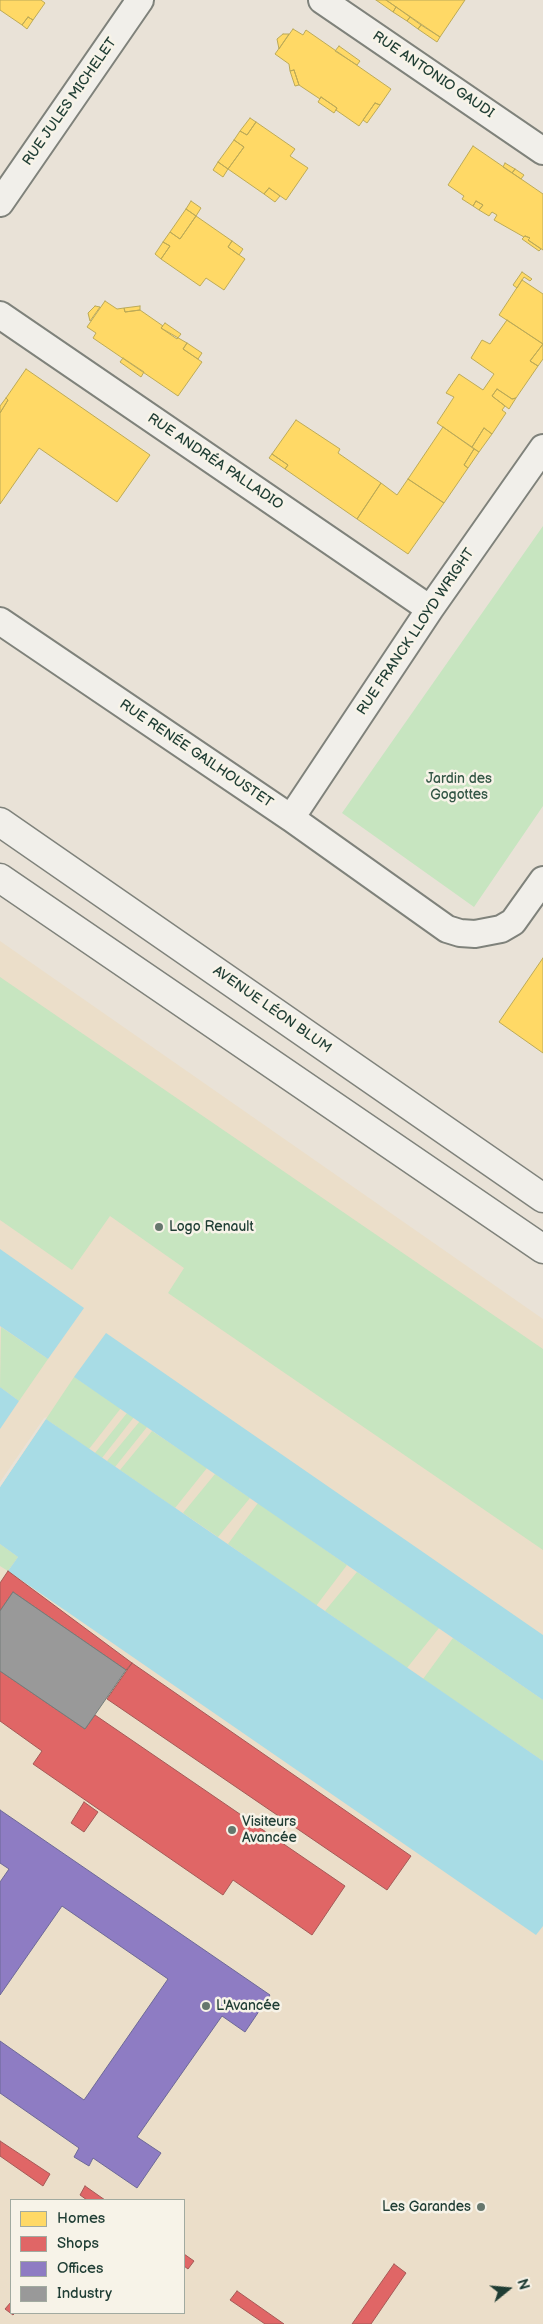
<!DOCTYPE html>
<meta charset="utf-8">
<style>
body{margin:0}
#map{position:relative;width:543px;height:2324px;overflow:hidden;background:#e9e2d7;font-family:"Balsamiq Sans",sans-serif}
canvas{display:block}
.legend{position:absolute;left:10px;top:2199px;width:175px;height:115px;box-sizing:border-box;background:#f7f3e8;border:1px solid #a1aaa0;margin:0;padding:6px 9px;list-style:none;font-size:15px;color:#1f3d34}
.legend li{display:flex;align-items:center;gap:10px;height:25px}
.legend b{width:25px;border:1px solid #a1aaa0}
.north{position:absolute;left:483px;top:2264px;width:50px;height:50px;-webkit-text-stroke:4px #f7f3e8;paint-order:stroke;rotate:73deg;font-size:14px;font-weight:700;line-height:20px;text-align:center;color:#1f3d34}
.north::after{content:'';display:block;margin:auto;width:18px;height:22px;background:#1f3d34;clip-path:polygon(50% 0,100% 100%,50% 72%,0 100%)}
</style>
<div id="map">
<canvas width="543" height="2324"></canvas>
<ul class="legend">
<li><b style="height:14px;background:#ffd966"></b>Homes</li>
<li><b style="height:14px;background:#e06666"></b>Shops</li>
<li><b style="height:14px;background:#8e7cc3"></b>Offices</li>
<li><b style="height:14px;background:#999"></b>Industry</li>
</ul>
<div class="north">N</div>
</div>
<script>
const ctx = document.querySelector('canvas').getContext('2d');
ctx.lineJoin = 'round';
function fill(path, color) { ctx.fillStyle = color; ctx.fill(path, 'evenodd'); }
const toPath = rows => new Path2D(rows.map(r => 'M' + r).join(''));
function stroke(path, color, width, dash) { ctx.strokeStyle = color; ctx.lineWidth = width; ctx.lineCap = dash ? 'butt' : 'round'; ctx.setLineDash(dash || []); ctx.stroke(path); }
function label(font, color, halo, rows, align = 'center') {
  ctx.font = font + ' "Balsamiq Sans",sans-serif'; ctx.lineWidth = 5; ctx.setLineDash([]); ctx.textBaseline = 'middle'; ctx.strokeStyle = halo; ctx.fillStyle = color; for (const [text, x, y, turn = 0] of rows) {
    ctx.save(); ctx.translate(x, y); ctx.rotate((+turn || 0) * Math.PI / 180); ctx.textAlign = isNaN(turn) ? turn : align; if (halo) ctx.strokeText(text, 0, 0); ctx.fillText(text, 0, 0); ctx.restore();
  }
}
fill(toPath([
 [0,941,543,1319,543,2324,0,2324],
 [11,2200,184,2200,184,2313,11,2313]
]), '#ebdec9');
fill(toPath([
 [543,526,543,806,474,907,342,813],
 [0,977,543,1349,543,1550,168,1293,184,1268,110,1216,72,1270,0,1220],
 [1,1327,48,1359,19,1401,0,1387],
 [74,1377,121,1408,89,1449,46,1419],
 [127,1413,134,1417,102,1458,95,1453],
 [140,1421,147,1427,115,1467,107,1461],
 [152,1431,207,1468,175,1508,120,1470],
 [215,1474,250,1498,218,1537,183,1513],
 [258,1503,347,1565,316,1606,228,1544],
 [0,1544,18,1557,8,1571,0,1566],
 [357,1572,439,1628,407,1668,325,1611],
 [453,1638,543,1700,543,1761,423,1679]
]), '#c7e5c0');
fill(toPath([
 [0,1249,84,1308,48,1359,0,1326],
 [106,1333,543,1635,543,1700,74,1377],
 [0,1387,19,1401,0,1429],
 [46,1419,543,1761,543,1926,536,1935,8,1571,18,1557,0,1544,0,1487]
]), '#a8dce5');
fill(toPath([
 [47,1417,0,1487,0,1482,44,1418]
]), '#e9e2d7');
const homes = toPath([
 [0,0,41,0,45,3,33,20,28,17,22,25,0,10,0,0],
 [376,0,386,0,396,7,393,12,376,0],
 [386,0,465,0,440,37,386,0],
 [396,7,410,17,407,21,393,12,396,7],
 [28,17,33,20,27,29,22,25,28,17],
 [410,17,421,25,418,29,407,21,410,17],
 [421,25,440,37,437,42,418,29,421,25],
 [293,29,303,35,306,30,391,89,380,105,375,103,359,126,336,110,337,108,321,97,320,99,299,85,294,70,290,71,289,64,275,54,293,29],
 [283,34,289,34,279,49,277,39,283,34],
 [339,46,360,61,357,65,335,51,339,46],
 [294,70,299,85,295,86,290,71,294,70],
 [321,97,337,108,334,113,318,102,321,97],
 [375,103,380,105,367,123,363,120,375,103],
 [250,118,256,122,247,135,240,131,250,118],
 [256,122,295,149,290,156,308,168,286,200,269,188,264,194,228,169,244,147,234,140,240,131,247,135,256,122],
 [234,140,244,147,228,169,218,162,234,140],
 [473,146,543,194,543,250,528,240,530,238,525,236,524,237,494,220,497,215,492,212,489,216,479,210,483,205,476,201,473,206,462,199,464,196,448,185,473,146],
 [218,162,228,169,223,177,213,170,218,162],
 [505,163,515,169,512,173,503,167,505,163],
 [515,169,524,175,521,179,512,173,515,169],
 [269,188,280,196,275,202,264,194,269,188],
 [191,201,201,208,196,216,186,209,191,201],
 [476,201,483,205,479,210,473,206,476,201],
 [186,209,196,216,180,239,170,232,186,209],
 [196,216,232,241,228,247,245,259,224,290,206,278,200,286,161,259,170,246,163,242,170,232,180,239,196,216],
 [525,236,530,238,528,240,541,249,539,251,522,239,525,236],
 [232,241,243,249,239,255,228,247,232,241],
 [163,242,170,246,161,259,155,254,163,242],
 [522,272,532,279,530,281,524,277,517,288,513,285,522,272],
 [522,280,543,294,543,344,499,315,522,280],
 [105,301,117,309,124,308,125,312,140,310,163,326,161,328,187,343,183,349,202,362,178,396,93,338,96,333,87,327,105,301],
 [95,306,100,307,90,321,88,313,95,306],
 [140,306,140,310,125,312,124,308,140,306],
 [507,320,543,344,530,361,538,366,516,398,512,399,497,389,492,396,505,406,502,410,506,413,492,434,484,428,472,447,437,423,454,397,446,393,459,374,483,390,494,374,471,358,482,340,490,344,507,320],
 [165,323,181,334,177,339,161,328,165,323],
 [187,343,202,353,198,359,183,349,187,343],
 [543,344,543,359,538,366,530,361,543,344],
 [123,358,144,372,141,377,120,362,123,358],
 [26,369,150,455,117,502,39,448,0,504,0,413,8,400,6,398,26,369],
 [497,389,512,399,516,398,509,409,492,396,497,389],
 [6,398,8,400,0,413,0,406,6,398],
 [296,420,340,449,338,453,381,483,357,519,285,469,288,465,272,454,296,420],
 [443,427,474,449,464,465,468,468,444,503,408,479,443,427],
 [484,428,492,434,479,452,472,447,484,428],
 [474,449,479,452,468,468,464,465,474,449],
 [272,454,288,465,285,469,269,458,272,454],
 [408,479,444,503,408,554,357,519,381,483,397,495,408,479],
 [543,958,543,1053,499,1022,543,958]
]);
fill(homes, '#ffd966');
stroke(homes, '#bcaa57', 1);
const shops = toPath([
 [8,1571,132,1663,126,1670,13,1592,0,1611,0,1583,8,1571],
 [132,1663,411,1856,387,1890,107,1699,132,1663],
 [0,1671,85,1729,95,1715,345,1886,312,1935,233,1880,223,1895,33,1764,42,1751,0,1721,0,1671],
 [84,1802,98,1812,84,1832,71,1823,84,1802],
 [0,2141,50,2174,43,2186,0,2156,0,2141],
 [85,2186,105,2200,87,2200,80,2195,85,2186],
 [184,2254,194,2261,188,2269,184,2266,184,2254],
 [394,2264,406,2273,371,2324,352,2324,394,2264],
 [237,2291,284,2324,265,2324,230,2300,237,2291],
 [11,2302,11,2313,15,2313,13,2315,5,2309,11,2302]
]);
fill(shops, '#e06666');
stroke(shops, '#a65a57', 1);
const offices = toPath([
 [0,1810,270,1995,245,2032,222,2016,137,2137,161,2153,137,2188,93,2158,89,2166,74,2157,79,2148,0,2093,0,2041,84,2100,168,1979,62,1906,0,1995,0,1882,9,1869,0,1863,0,1810]
]);
fill(offices, '#8e7cc3');
stroke(offices, '#6d6998', 1);
const industry = toPath([
 [13,1592,126,1670,85,1729,0,1671,0,1611,13,1592]
]);
fill(industry, '#999');
stroke(industry, '#747d7b', 1);
const minor = toPath([
 [322,0,543,151],
 [0,203,140,0],
 [0,315,430,609],
 [0,621,291,818,447,929,460,933,475,934,501,929,513,922,543,880],
 [291,818,430,609,543,448]
]);
const major = toPath([
 [0,822,543,1198],
 [0,878,543,1249]
]);
stroke(minor, '#7f827b', 30);
stroke(major, '#7f827b', 31);
stroke(minor, '#f1efea', 26);
stroke(major, '#f1efea', 28);
for (const [x, y, r, color] of [
 [159,1227,5,"#66776d"],
 [232,1830,5,"#66776d"],
 [206,2006,5,"#66776d"],
 [481,2207,5,"#66776d"]
]) { const dot = new Path2D(); dot.arc(x, y, r, 0, 2 * Math.PI); ctx.fillStyle = color; ctx.fill(dot); stroke(dot, '#f7f3e8', 2); }
label('14px', '#1f3d34', '#f7f3e8', [
 ["RUE ANTONIO GAUDI",433,75,34],
 ["RUE JULES MICHELET",70,102,-55],
 ["RUE ANDRÉA PALLADIO",215,462,34],
 ["RUE FRANCK LLOYD WRIGHT",416,632,-56],
 ["RUE RENÉE GAILHOUSTET",196,754,34],
 ["AVENUE LÉON BLUM",272,1010,35]
]);
label('14px', '#345746', '#f7f3e8', [
 ["Jardin des",459,779],
 ["Gogottes",459,795]
]);
label('14px', '#1f3d34', '#f7f3e8', [
 ["Logo Renault",169,1227],
 ["Visiteurs",242,1822],
 ["Avancée",242,1838],
 ["L'Avancée",216,2006],
 ["Les Garandes",471,2207,"right"]
], 'left');
</script>
